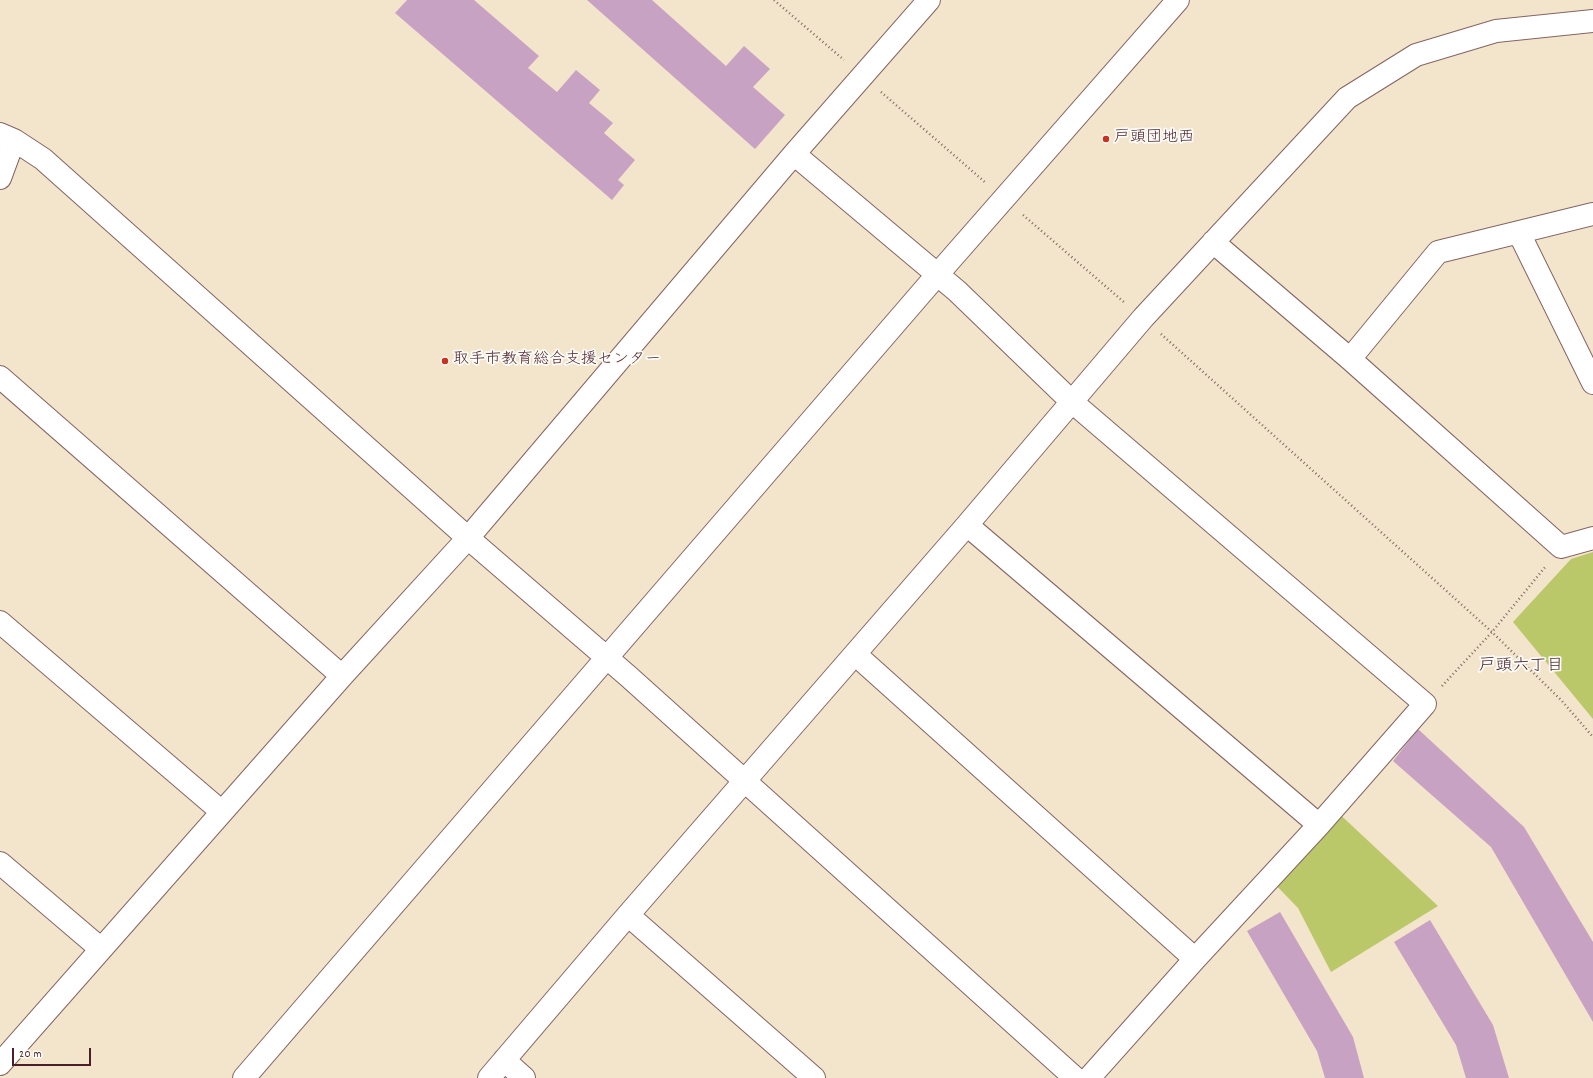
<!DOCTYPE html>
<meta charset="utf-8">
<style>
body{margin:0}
#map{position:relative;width:1593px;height:1078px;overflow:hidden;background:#f2e5cb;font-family:Dekko,sans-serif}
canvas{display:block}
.scale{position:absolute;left:12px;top:1048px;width:79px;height:18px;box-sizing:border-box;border:2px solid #4a1f2b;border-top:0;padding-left:5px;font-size:12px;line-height:14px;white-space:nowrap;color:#4a1f2b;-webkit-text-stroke:3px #fdfcf7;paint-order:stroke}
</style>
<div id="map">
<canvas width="1593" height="1078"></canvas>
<div class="scale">20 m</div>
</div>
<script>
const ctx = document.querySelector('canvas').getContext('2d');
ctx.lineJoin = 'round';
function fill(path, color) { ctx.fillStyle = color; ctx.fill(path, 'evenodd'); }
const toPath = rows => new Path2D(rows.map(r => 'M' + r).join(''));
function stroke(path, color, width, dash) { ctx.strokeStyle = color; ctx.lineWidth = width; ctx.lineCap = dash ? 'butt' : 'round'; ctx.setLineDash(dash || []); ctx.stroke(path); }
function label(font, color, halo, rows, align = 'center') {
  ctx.font = font + ' Dekko,"Klee One",sans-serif'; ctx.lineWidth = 3.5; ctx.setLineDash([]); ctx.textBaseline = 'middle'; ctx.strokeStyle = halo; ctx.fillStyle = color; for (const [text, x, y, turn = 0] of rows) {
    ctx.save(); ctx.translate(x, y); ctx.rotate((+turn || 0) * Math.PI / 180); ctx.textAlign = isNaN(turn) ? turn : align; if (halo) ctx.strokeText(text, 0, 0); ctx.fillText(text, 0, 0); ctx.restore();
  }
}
fill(toPath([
 [1593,552,1593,719,1513,622,1571,559],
 [1333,808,1438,906,1331,972,1298,908,1269,878]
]), '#bac86a');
fill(toPath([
 [407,0,474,0,539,56,528,68,557,92,576,70,600,90,589,103,613,123,604,133,635,160,618,180,624,185,612,200,395,13],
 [587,0,652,0,726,66,744,46,770,69,753,87,785,115,755,149],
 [1418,729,1524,827,1593,942,1593,1022,1491,847,1393,761],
 [1280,912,1353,1037,1364,1078,1325,1078,1317,1051,1247,931],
 [1430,920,1493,1025,1509,1078,1466,1078,1456,1045,1394,942]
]), '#c8a2c3');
const minor = toPath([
 [0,134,14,140,43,159,468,538,628,676,1075,1078],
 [794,154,957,291,1071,401,1425,704,1319,825,1195,959,1089,1078],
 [0,178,14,140],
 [1519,233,1593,383],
 [1213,242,1350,359,1561,547,1593,538],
 [1350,359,1438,252,1593,214],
 [0,377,342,676],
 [967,525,1319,825],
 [0,622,222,812],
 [855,654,1195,959],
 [0,863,101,949],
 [628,915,814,1078],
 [504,1060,524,1078],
 [0,1064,342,676,468,538,794,154,929,0],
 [244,1078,937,275,1178,0],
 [489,1078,628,915,967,525,1143,318,1347,98,1416,55,1496,31,1593,21]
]);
stroke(minor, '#856463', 24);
stroke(toPath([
 [774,0,844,60],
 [881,92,986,183],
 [1023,215,1125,303],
 [1161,334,1492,632,1562,701,1593,737],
 [1442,686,1492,632,1546,566]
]), '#856463', 2.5, [1, 3]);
stroke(minor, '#fff', 22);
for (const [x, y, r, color] of [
 [1106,139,4,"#c8321e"],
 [445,361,4,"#c8321e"]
]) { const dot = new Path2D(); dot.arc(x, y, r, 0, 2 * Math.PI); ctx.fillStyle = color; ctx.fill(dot); stroke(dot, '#fdfcf7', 1.5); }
label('16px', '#4a1f2b', '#fdfcf7', [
 ["戸頭団地西",1114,139],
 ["取手市教育総合支援センター",453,361]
], 'left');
label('17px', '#4a1f2b', '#fdfcf7', [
 ["戸頭六丁目",1521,668]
]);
</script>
